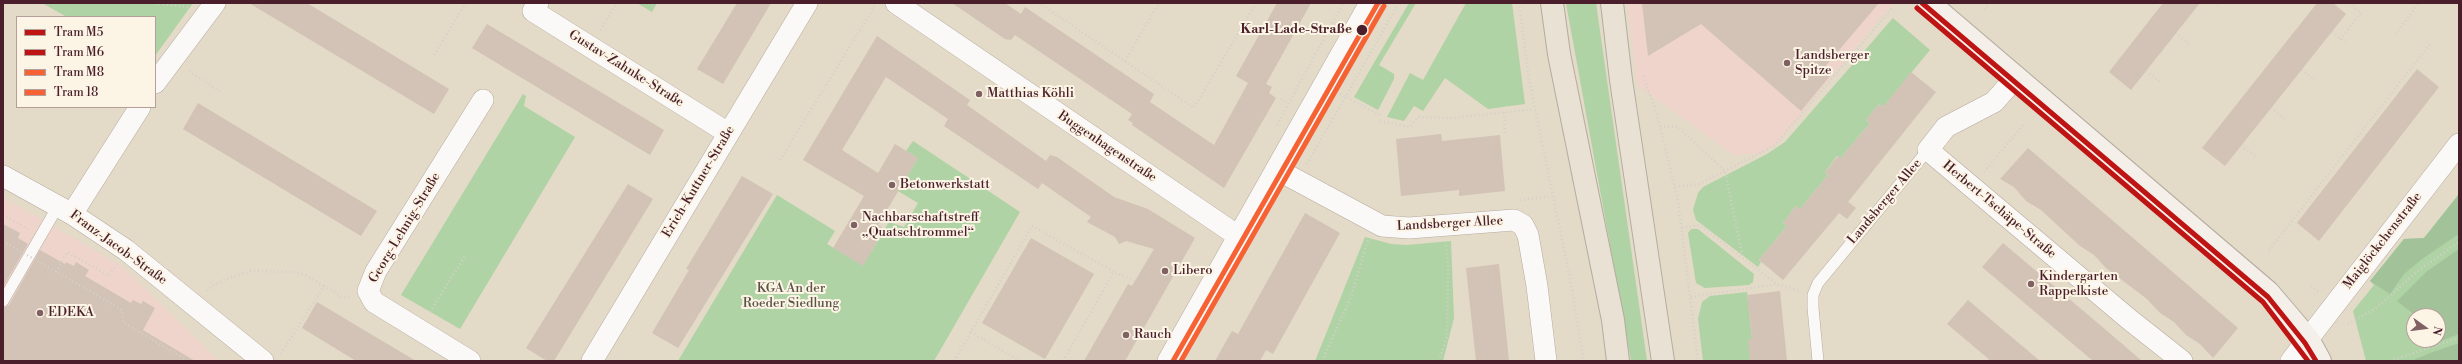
<!DOCTYPE html>
<meta charset="utf-8">
<style>
body{margin:0}
#map{position:relative;width:2462px;height:364px;overflow:hidden;background:#e3dac7;font-family:"Libre Bodoni",serif}
canvas{display:block}
.frame{position:absolute;inset:0;border:4px solid #4a1f2b;pointer-events:none}
.legend{position:absolute;left:16px;top:16px;width:140px;height:92px;box-sizing:border-box;background:#fcf5e5;border:1px solid #b59f9b;margin:0;padding:5px 7px;list-style:none;font-size:12px;color:#4a1f2b}
.legend li{display:flex;align-items:center;gap:8px;height:20px}
.legend b{width:20px;border:1px solid #b59f9b}
.north{position:absolute;left:2406px;top:308px;width:40px;height:40px;box-sizing:border-box;background:#fcf5e5;border:1px solid #b59f9b;border-radius:50%;rotate:104deg;font-size:11px;font-weight:700;line-height:16px;text-align:center;color:#4a1f2b}
.north::after{content:'';display:block;margin:auto;width:14px;height:18px;background:#806062;clip-path:polygon(50% 0,100% 100%,50% 72%,0 100%)}
</style>
<div id="map">
<canvas width="2462" height="364"></canvas>
<div class="frame"></div>
<ul class="legend">
<li><b style="height:5px;background:#be1414"></b>Tram M5</li>
<li><b style="height:5px;background:#be1414"></b>Tram M6</li>
<li><b style="height:5px;background:#f66233"></b>Tram M8</li>
<li><b style="height:5px;background:#f66233"></b>Tram 18</li>
</ul>
<div class="north">N</div>
</div>
<script>
const ctx = document.querySelector('canvas').getContext('2d');
ctx.lineJoin = 'round';
function fill(path, color) { ctx.fillStyle = color; ctx.fill(path, 'evenodd'); }
const toPath = rows => new Path2D(rows.map(r => 'M' + r).join(''));
function stroke(path, color, width, dash) { ctx.strokeStyle = color; ctx.lineWidth = width; ctx.lineCap = dash ? 'butt' : 'round'; ctx.setLineDash(dash || []); ctx.stroke(path); }
function label(font, color, halo, rows, align = 'center') {
  ctx.font = font + ' "Libre Bodoni",serif'; ctx.lineWidth = 4; ctx.setLineDash([]); ctx.textBaseline = 'middle'; ctx.strokeStyle = halo; ctx.fillStyle = color; for (const [text, x, y, turn = 0] of rows) {
    ctx.save(); ctx.translate(x, y); ctx.rotate((+turn || 0) * Math.PI / 180); ctx.textAlign = isNaN(turn) ? turn : align; if (halo) ctx.strokeText(text, 0, 0); ctx.fillText(text, 0, 0); ctx.restore();
  }
}
fill(toPath([
 [1627,3,1893,3,1776,144,1758,154,1734,155,1637,85],
 [3,197,123,267,219,361,3,361]
]), '#eed4ca');
fill(toPath([
 [42,3,193,3,155,56,155,17,67,17],
 [637,3,657,3,652,12],
 [1409,3,1416,3,1379,65,1394,74,1394,79,1378,110,1354,97],
 [1466,3,1512,3,1525,104,1488,109,1445,78,1423,111,1414,106,1404,121,1387,117,1410,73,1423,80],
 [1566,3,1596,3,1647,361,1631,361],
 [1893,18,1930,50,1883,107,1879,104,1866,120,1870,123,1841,158,1837,156,1825,172,1828,175,1800,209,1796,206,1783,223,1787,226,1759,260,1761,262,1758,267,1696,220,1693,210,1698,193,1703,187,1767,154,1785,142],
 [523,94,526,96,524,106,575,137,460,329,401,295],
 [913,141,1020,212,934,361,678,361,777,195,835,231,827,244,863,265,889,222,904,227,918,203,898,191,918,158,906,151],
 [2459,194,2459,361,2366,361,2353,311,2374,285,2370,281,2404,239,2424,238],
 [2414,316,2438,316,2438,340,2414,340],
 [1691,229,1698,229,1754,274,1753,282,1749,285,1705,288,1696,283,1688,233],
 [1365,237,1391,244,1407,245,1451,241,1454,318,1443,361,1315,361],
 [1747,292,1752,339,1748,339,1754,361,1703,361,1698,319,1702,302,1710,296]
]), '#afd3a5');
fill(toPath([
 [2459,194,2459,234,2422,259,2404,274,2390,294,2370,281,2404,239,2424,238],
 [2459,249,2459,334,2427,346,2425,340,2438,340,2438,316,2416,316,2397,301,2426,272],
 [2459,343,2459,361,2411,361,2430,353]
]), '#a2c39a');
fill(toPath([
 [249,3,307,3,449,89,434,114],
 [737,3,771,3,723,84,697,69],
 [952,3,1005,3,1021,14,1025,7,1154,94,1150,102,1214,145,1248,83,1236,76,1277,3,1311,3,1266,84,1272,87,1269,93,1276,98,1224,188,1132,125,1133,123,1128,120,1132,114,1015,35,1011,40,1005,39],
 [1642,3,1879,3,1823,69,1830,76,1801,111,1701,24,1648,56],
 [2163,3,2200,3,2131,90,2109,72],
 [2317,3,2333,3,2346,14,2225,166,2202,148],
 [487,24,664,130,650,155,472,48],
 [877,36,970,100,967,105,1046,161,1050,155,1057,157,1114,197,1148,209,1195,238,1125,361,1084,361,1128,284,1132,286,1154,249,1126,241,1119,244,1115,237,1087,222,1091,217,1042,183,1038,189,944,126,948,119,886,77,842,150,878,173,895,144,918,158,878,225,884,229,863,266,833,248,864,196,803,160],
 [2417,69,2439,87,2319,241,2297,223],
 [1911,72,1936,92,1848,202,1856,208,1847,219,1839,213,1783,280,1759,260,1787,226,1783,223,1796,206,1800,209,1828,175,1825,172,1838,156,1841,158,1870,123,1866,120,1879,104,1883,107],
 [198,103,377,211,361,236,183,129],
 [1441,134,1442,141,1500,135,1505,191,1459,196,1459,190,1401,196,1396,139],
 [2028,148,2238,328,2213,358,2200,344,2186,335,2174,322,2160,313,2147,299,2106,268,2094,255,2080,246,2041,210,2026,201,2014,187,2000,179],
 [742,176,773,194,678,348,652,333,689,270,686,269],
 [628,184,653,199,554,361,547,361,526,348],
 [1305,213,1340,233,1273,354,1266,350,1260,361,1215,361,1232,331,1238,334],
 [3,224,20,233,18,238,28,244,3,287],
 [1031,238,1094,274,1045,359,982,323],
 [2003,243,2106,330,2142,361,2093,361,1982,267],
 [40,250,65,264,66,262,74,266,76,262,89,270,85,276,131,303,133,300,141,304,143,301,155,308,143,330,195,361,3,361,3,308,9,305],
 [1499,264,1509,361,1476,361,1466,268],
 [1780,291,1787,361,1750,361,1748,339,1752,339,1747,295],
 [1968,300,1995,323,2040,361,1991,361,1947,324],
 [317,302,374,336,416,361,356,361,302,328]
]), '#d2c3b6');
const lane = toPath([
 [3,301,58,206],
 [1818,361,1813,308,1813,295,1818,283,1928,150]
]);
const street = toPath([
 [538,3,533,11,728,133],
 [896,3,1238,236],
 [2016,77,1994,102,1946,127,1928,150,2130,320,2182,361],
 [155,83,215,3],
 [1276,169,1382,226,1409,228,1514,220,1523,225,1528,235,1537,286,1546,361],
 [3,176,72,214,126,250,263,361],
 [72,214,140,107],
 [470,361,374,302,368,291,376,271,483,100],
 [592,361,807,3],
 [1168,361,1370,3],
 [2291,361,2459,144]
]);
const secondary = toPath([
 [1929,3,2268,292,2308,339,2320,361]
]);
const primary = toPath([
 [1552,3,1559,54,1613,320,1618,361],
 [1612,3,1621,80,1663,361]
]);
stroke(lane, '#b5aba0', 12);
stroke(street, '#b5aba0', 22);
stroke(secondary, '#b5aba0', 24);
stroke(primary, '#b5aba0', 24);
stroke(toPath([
 [151,3,188,7],
 [1039,3,1194,108,1256,3],
 [1519,3,1529,79,1570,278,1584,361],
 [2214,3,2220,7],
 [1984,9,1989,3],
 [600,30,617,3],
 [2332,32,2345,42],
 [2176,33,2190,45],
 [2396,34,2419,3],
 [2340,39,2361,13,2349,3],
 [434,55,466,3],
 [1125,61,1159,3],
 [2302,70,2315,80],
 [189,71,221,92],
 [2146,71,2161,82],
 [1643,76,1657,114,1678,201,1698,361],
 [1340,94,1380,115],
 [1281,99,1288,103],
 [2271,108,2285,119],
 [1504,112,1505,133],
 [1380,121,1410,127,1418,117,1453,118,1534,109],
 [1277,125,1343,3],
 [1660,126,1678,127,1725,171,1743,259],
 [2241,146,2255,156],
 [780,160,876,4],
 [1307,164,1399,3],
 [1984,172,2025,123],
 [1675,187,1699,184,1774,146,1892,8],
 [1520,200,1553,196],
 [3,215,28,229],
 [1682,228,1699,225,1777,284,1800,291],
 [2269,250,2430,44],
 [56,272,67,252,109,276,116,266],
 [2311,286,2319,292],
 [207,291,212,286,224,280,251,271,295,272,305,275,324,286],
 [1691,297,1777,284],
 [430,312,465,256],
 [2348,324,2375,309,2418,271,2459,242],
 [971,332,1020,361],
 [166,348,188,361],
 [281,354,324,286,344,298,349,296],
 [954,361,1032,226,1114,272],
 [1063,361,1114,272,1135,281],
 [1322,361,1351,297,1368,240],
 [1439,361,1447,336,1448,267,1446,245],
 [2390,361,2459,338]
]), '#d5d0cb', 2.5, [1, 3]);
stroke(lane, '#fbf9f7', 11);
stroke(street, '#fbf9f7', 21);
stroke(secondary, '#f4efe8', 22);
stroke(primary, '#e9e1d4', 22);
stroke(toPath([
 [3,241,122,310,123,322,166,348]
]), '#d5d0cb', 2.5, [1, 3]);
stroke(toPath([
 [1922,3,2268,297,2305,343,2316,361]
]), '#be1414', 5);
stroke(toPath([
 [1917,8,2263,302,2308,361]
]), '#be1414', 5);
stroke(toPath([
 [1173,361,1378,3]
]), '#f66233', 5);
stroke(toPath([
 [1181,361,1384,6]
]), '#f66233', 5);
for (const [x, y, r, color] of [
 [1362,30,6,"#4a1f2b"],
 [1787,63,4,"#806062"],
 [979,94,4,"#806062"],
 [892,185,4,"#806062"],
 [854,225,4,"#806062"],
 [1165,271,4,"#806062"],
 [2031,284,4,"#806062"],
 [40,313,4,"#806062"],
 [1126,335,4,"#806062"]
]) { const dot = new Path2D(); dot.arc(x, y, r, 0, 2 * Math.PI); ctx.fillStyle = color; ctx.fill(dot); stroke(dot, '#fcf5e5', 1.5); }
label('bold 13px', '#4a1f2b', '#fcf5e5', [
 ["Karl-Lade-Straße",1352,30]
], 'right');
label('13px', '#4a1f2b', '#fcf5e5', [
 ["Landsberger",1795,56],
 ["Spitze",1795,71],
 ["Matthias Köhli",987,94],
 ["Betonwerkstatt",900,185],
 ["Nachbarschaftstreff",862,218],
 ["„Quatschtrommel“",862,233],
 ["Libero",1173,271],
 ["Kindergarten",2039,277],
 ["Rappelkiste",2039,292],
 ["EDEKA",48,313],
 ["Rauch",1134,335]
], 'left');
label('13px', '#4a1f2b', '#fcf5e5', [
 ["Gustav-Zahnke-Straße",626,69,32],
 ["Buggenhagenstraße",1107,147,34],
 ["Erich-Kuttner-Straße",699,182,-59],
 ["Landsberger Allee",1885,202,-50],
 ["Herbert-Tschäpe-Straße",1999,210,40],
 ["Landsberger Allee",1450,224,-3],
 ["Georg-Lehnig-Straße",405,228,-59],
 ["Maiglöckchenstraße",2383,241,-52],
 ["Franz-Jacob-Straße",118,248,36]
]);
label('13px', '#5c5347', '#fcf5e5', [
 ["KGA An der",791,289],
 ["Roeder Siedlung",791,304]
]);
</script>
